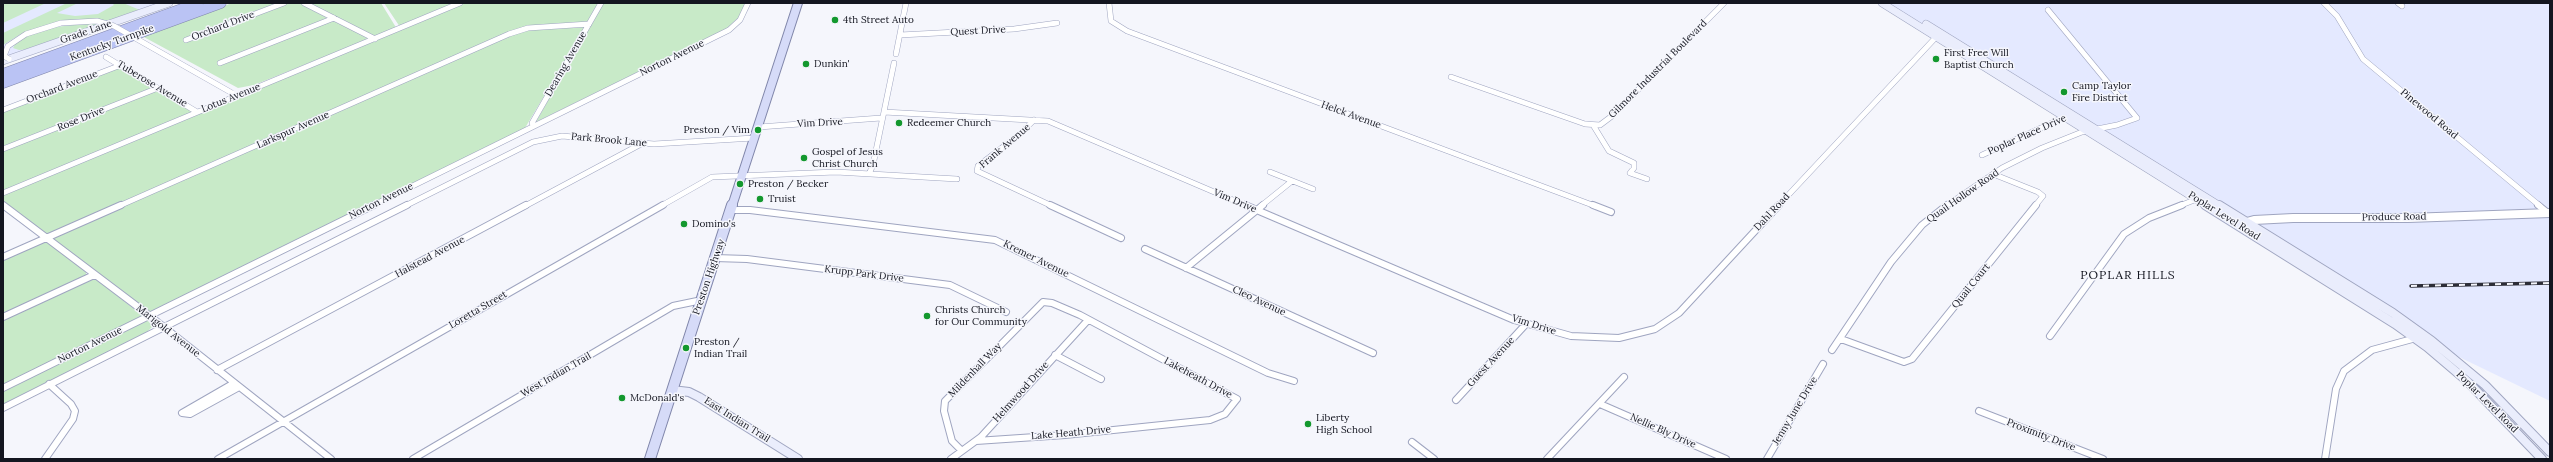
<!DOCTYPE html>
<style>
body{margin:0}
#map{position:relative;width:2553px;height:462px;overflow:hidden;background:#f5f6fc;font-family:Lora,serif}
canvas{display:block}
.frame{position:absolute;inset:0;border:4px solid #141620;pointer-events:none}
</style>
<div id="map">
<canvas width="2553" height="462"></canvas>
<div class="frame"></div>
</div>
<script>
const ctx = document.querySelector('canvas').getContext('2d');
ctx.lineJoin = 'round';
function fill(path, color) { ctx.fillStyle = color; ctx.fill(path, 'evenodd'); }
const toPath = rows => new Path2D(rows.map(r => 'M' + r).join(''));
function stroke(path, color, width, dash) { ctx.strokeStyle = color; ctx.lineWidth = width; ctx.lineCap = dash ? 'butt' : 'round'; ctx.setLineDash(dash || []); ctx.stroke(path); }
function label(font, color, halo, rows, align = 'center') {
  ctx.font = font + ' Lora,serif'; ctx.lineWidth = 3; ctx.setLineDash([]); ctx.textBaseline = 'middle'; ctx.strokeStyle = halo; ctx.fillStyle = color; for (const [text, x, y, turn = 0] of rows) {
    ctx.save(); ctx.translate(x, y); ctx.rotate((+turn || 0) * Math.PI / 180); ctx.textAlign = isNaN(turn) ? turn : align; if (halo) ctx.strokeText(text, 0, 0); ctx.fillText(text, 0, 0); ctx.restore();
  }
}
fill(toPath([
 [3,3,160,3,3,58],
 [1882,3,2550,3,2550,401,2424,340]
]), '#e4e9ff');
fill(toPath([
 [3,3,46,3,3,23],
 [67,3,78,3,57,13,75,16,98,14,114,5,113,4,123,3,140,10,113,21,83,19,53,23,21,34,3,45,3,33],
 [232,3,301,3,329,18,328,22,337,21,369,39,254,85,238,88,142,36],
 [309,3,381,3,397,29,374,37],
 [384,3,448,3,450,5,400,27],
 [466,3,598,3,588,22,528,27,52,234,47,234,3,201,3,195],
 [602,3,746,3,739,17,726,29,536,122],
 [90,23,102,25,30,49,19,50,13,48,16,42,28,36,56,27],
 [585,27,525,128,151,313,52,239,53,237,524,30],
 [120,67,154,87,3,148,3,110],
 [157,89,194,112,3,191,3,150],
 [46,241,86,272,86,275,3,315,3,259],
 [92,279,96,279,143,316,3,386,3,318],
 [147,320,153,326,147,332,3,405,3,389]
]), '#c8eac8');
const minorFar1 = toPath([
 [304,3,375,39],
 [1109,3,1111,21,1127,31,1595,206],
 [2324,3,2337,16,2363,59,2540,206],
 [2398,3,2402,6],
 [900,35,1014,29,1057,23],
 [186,40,284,3],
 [896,54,906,3],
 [106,57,197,112],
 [220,63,334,18],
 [1451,77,1585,124,1600,125,1612,116,1724,3],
 [3,110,121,65],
 [884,112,1048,121,1247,206],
 [1034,120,1019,135,978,166,977,171,1052,206],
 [1593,125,1609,151,1634,163,1634,168,1630,173,1647,179],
 [534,126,532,123,601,3],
 [759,127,881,118],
 [3,149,158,88],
 [1982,155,2067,116],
 [1270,172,1313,189],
 [869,174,873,165,894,63],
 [1993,174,2038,192,2043,196,2035,206],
 [3,193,460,3],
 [3,205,4,206],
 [119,206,509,34,528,28,589,24],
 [372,206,729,30,740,20,748,3],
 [405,206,533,142,562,136,654,144,754,138],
 [525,206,641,144],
 [661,206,712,177,836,172,957,179],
 [1261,206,1292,181],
 [1778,206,1938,35],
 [1946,206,2002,168,2042,148,2082,132,2117,125,2137,118,2048,10],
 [2179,206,2197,199]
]);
const minor = toPath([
 [3,205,146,313,331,459],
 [1050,205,1121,238],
 [1245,205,1514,320,1571,336,1619,338,1655,329,1679,313,1779,205],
 [1593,205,1611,212],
 [2538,205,2548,213],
 [732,210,750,210,995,240,1268,373,1294,381],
 [1145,249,1373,353],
 [3,257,121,205],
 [715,258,747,259,950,285,1006,312],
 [1186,268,1263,205],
 [3,317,94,275],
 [2050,336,2124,234,2149,218,2182,205],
 [1841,339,1904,362,1912,359,2036,205],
 [1832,350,1891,262,1922,225,1947,205],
 [1055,355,1101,379],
 [217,370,526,205],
 [234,383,182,413,190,414,239,387],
 [3,388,374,205],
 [1456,400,1526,324],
 [1600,404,1726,459],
 [3,408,407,205],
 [1979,411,2103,459],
 [1412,442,1434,459],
 [961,450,952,441,944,411,945,401,1043,302,1052,303,1080,315,1237,399,1225,414,1210,420,1065,435,976,441],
 [45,459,73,419,75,411,71,404,49,384],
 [218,459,663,205],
 [413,459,673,306,702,300],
 [951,459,981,437,1088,320],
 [1547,459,1624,377],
 [1767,459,1823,364],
 [2325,459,2336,389,2344,371,2372,350,2416,338]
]);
const tertiary = toPath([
 [2243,223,2254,220,2293,218,2408,218,2550,213]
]);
const secondaryFar1 = toPath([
 [1882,3,2207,206],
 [1926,24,2220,206],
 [3,61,169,3]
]);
const secondary = toPath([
 [2205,205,2395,324,2427,347,2467,381,2542,459],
 [2219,205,2393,313,2432,341,2485,385,2550,452],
 [672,390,689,392,699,397,798,459]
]);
const primaryFar1 = toPath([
 [732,206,798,3]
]);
const primary = toPath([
 [650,459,732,205]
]);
const motorway = toPath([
 [3,74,198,3],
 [3,83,221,3]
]);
stroke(minorFar1, '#9fa5c0', 6);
stroke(minor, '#9fa5c0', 8);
stroke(tertiary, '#9fa5c0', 10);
stroke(secondaryFar1, '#9fa5c0', 8);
stroke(secondary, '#9fa5c0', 10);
stroke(primaryFar1, '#8086aa', 10);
stroke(primary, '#8086aa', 12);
stroke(motorway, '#8086aa', 11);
stroke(minorFar1, '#fff', 5);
stroke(minor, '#fff', 6);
stroke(tertiary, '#fff', 8);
stroke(secondaryFar1, '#eaedfc', 7);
stroke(secondary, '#eaedfc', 8);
stroke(primaryFar1, '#d6dbf8', 8);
stroke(primary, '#d6dbf8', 10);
stroke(motorway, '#bac3f4', 10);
const rail = toPath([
 [2411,286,2550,283]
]);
stroke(rail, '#2c2d37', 3.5);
stroke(rail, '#f5f6fc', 2, [6]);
const minorBridge = toPath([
 [9,59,4,56,8,46,26,34,61,23,97,21,114,26,232,93]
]);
stroke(minorBridge, '#9fa5c0', 6, []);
stroke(minorBridge, '#fff', 5);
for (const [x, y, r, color] of [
 [835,20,4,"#13982e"],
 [1936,59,4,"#13982e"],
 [806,64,4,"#13982e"],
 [2064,92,4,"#13982e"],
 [899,123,4,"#13982e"],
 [758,130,4,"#13982e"],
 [804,158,4,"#13982e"],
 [740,184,4,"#13982e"],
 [760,199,4,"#13982e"],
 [684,224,4,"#13982e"],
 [927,316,4,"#13982e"],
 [686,348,4,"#13982e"],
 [622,398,4,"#13982e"],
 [1308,424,4,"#13982e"]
]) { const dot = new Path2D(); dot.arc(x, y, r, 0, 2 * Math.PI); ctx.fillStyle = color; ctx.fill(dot); stroke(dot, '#f5f6fc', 1.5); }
label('10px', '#141620', '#f5f6fc', [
 ["4th Street Auto",843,20],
 ["First Free Will",1944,53],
 ["Baptist Church",1944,65],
 ["Dunkin'",814,64],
 ["Camp Taylor",2072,86],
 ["Fire District",2072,98],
 ["Redeemer Church",907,123],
 ["Preston / Vim",750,130,"right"],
 ["Gospel of Jesus",812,152],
 ["Christ Church",812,164],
 ["Preston / Becker",748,184],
 ["Truist",768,199],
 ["Domino's",692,224],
 ["Christs Church",935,310],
 ["for Our Community",935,322],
 ["Preston /",694,342],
 ["Indian Trail",694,354],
 ["McDonald's",630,398],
 ["Liberty",1316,418],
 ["High School",1316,430]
], 'left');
label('10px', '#141620', '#f5f6fc', [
 ["Orchard Drive",223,26,-21],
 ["Quest Drive",978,31,-3],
 ["Grade Lane",86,32,-19],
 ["Kentucky Turnpike",112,43,-20],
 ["Norton Avenue",672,58,-26],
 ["Dearing Avenue",566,64,-60],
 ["Gilmore Industrial Boulevard",1658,69,-45],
 ["Tuberose Avenue",152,84,31],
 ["Orchard Avenue",62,87,-21],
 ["Lotus Avenue",231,98,-22],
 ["Pinewood Road",2429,114,40],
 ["Helck Avenue",1351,115,20],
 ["Rose Drive",81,119,-22],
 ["Vim Drive",820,123,-3],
 ["Larkspur Avenue",293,130,-24],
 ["Poplar Place Drive",2027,135,-24],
 ["Park Brook Lane",609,140,5],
 ["Frank Avenue",1005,146,-40],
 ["Quail Hollow Road",1963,196,-35],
 ["Norton Avenue",381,201,-26],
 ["Vim Drive",1235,201,23],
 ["Dahl Road",1772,212,-47],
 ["Poplar Level Road",2224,216,32],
 ["Produce Road",2394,217,-1],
 ["Halstead Avenue",430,257,-28],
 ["Kremer Avenue",1036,259,26],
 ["Krupp Park Drive",864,274,7],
 ["Preston Highway",709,277,-71],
 ["Quail Court",1971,286,-51],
 ["Cleo Avenue",1259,301,25],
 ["Loretta Street",478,310,-30],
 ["Vim Drive",1534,325,18],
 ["Marigold Avenue",168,331,38],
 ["Norton Avenue",90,345,-26],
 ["Guest Avenue",1491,362,-47],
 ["Mildenhall Way",975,370,-46],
 ["West Indian Trail",556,375,-30],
 ["Lakeheath Drive",1198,378,28],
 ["Helmwood Drive",1021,392,-48],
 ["Poplar Level Road",2487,402,45],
 ["Jenny June Drive",1795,411,-59],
 ["East Indian Trail",737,420,32],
 ["Nellie Bly Drive",1663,431,24],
 ["Lake Heath Drive",1071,433,-5],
 ["Proximity Drive",2041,435,21]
]);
ctx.letterSpacing = '1px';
label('12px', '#141620', '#f5f6fc', [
 ["POPLAR HILLS",2128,276]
]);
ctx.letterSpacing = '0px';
</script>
